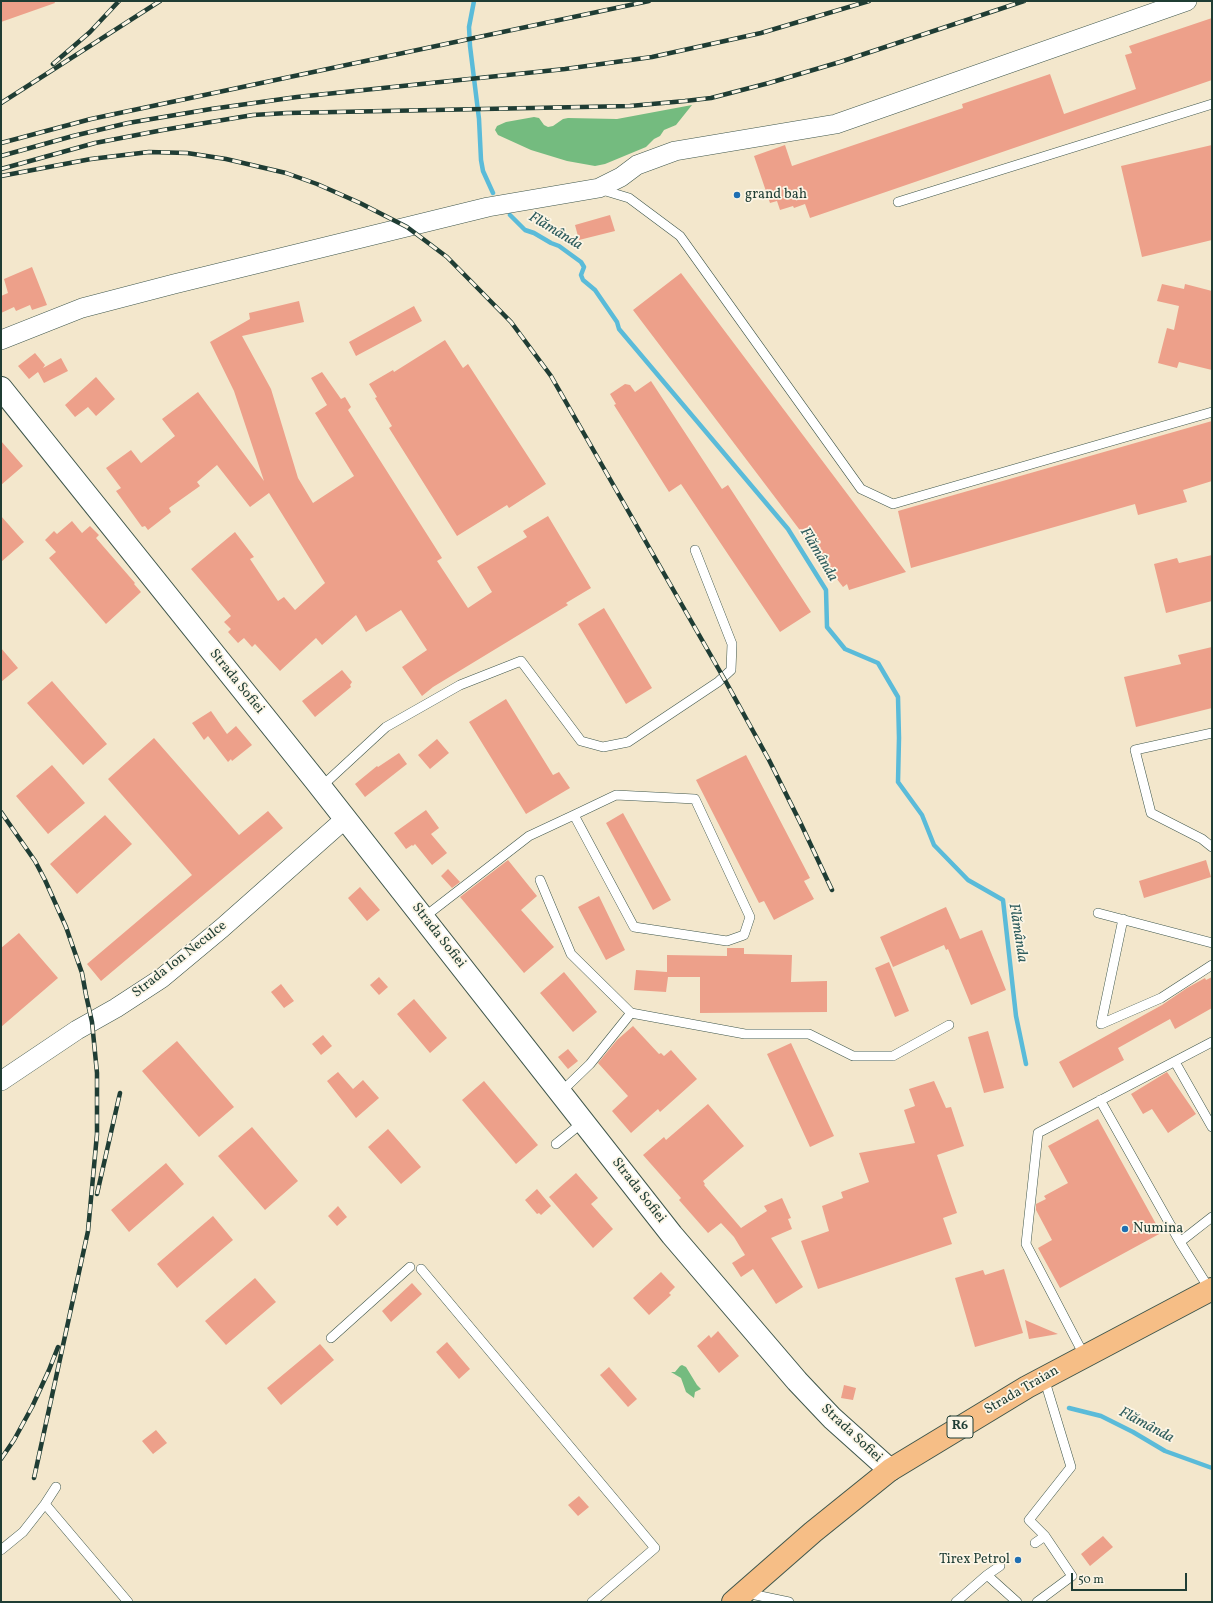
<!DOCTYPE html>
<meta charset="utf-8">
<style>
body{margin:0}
#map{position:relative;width:1213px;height:1603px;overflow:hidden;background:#f3e7cc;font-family:Vollkorn,serif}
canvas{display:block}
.frame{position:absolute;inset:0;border:2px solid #1f3d34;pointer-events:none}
.scale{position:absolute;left:1071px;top:1573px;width:116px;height:18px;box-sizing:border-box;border:2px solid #1f3d34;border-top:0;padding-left:5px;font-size:12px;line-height:14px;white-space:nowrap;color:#1f3d34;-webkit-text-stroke:3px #fcf5e5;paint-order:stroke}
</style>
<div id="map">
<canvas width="1213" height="1603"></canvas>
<div class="frame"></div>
<div class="scale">50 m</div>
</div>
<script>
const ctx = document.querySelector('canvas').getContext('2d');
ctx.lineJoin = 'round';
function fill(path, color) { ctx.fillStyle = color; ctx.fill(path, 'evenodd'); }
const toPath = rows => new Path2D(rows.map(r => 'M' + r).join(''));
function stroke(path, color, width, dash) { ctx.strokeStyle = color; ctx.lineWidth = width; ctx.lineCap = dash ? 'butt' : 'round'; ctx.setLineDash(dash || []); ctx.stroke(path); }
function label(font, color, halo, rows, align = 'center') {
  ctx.font = font + ' Vollkorn,serif'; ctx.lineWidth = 3.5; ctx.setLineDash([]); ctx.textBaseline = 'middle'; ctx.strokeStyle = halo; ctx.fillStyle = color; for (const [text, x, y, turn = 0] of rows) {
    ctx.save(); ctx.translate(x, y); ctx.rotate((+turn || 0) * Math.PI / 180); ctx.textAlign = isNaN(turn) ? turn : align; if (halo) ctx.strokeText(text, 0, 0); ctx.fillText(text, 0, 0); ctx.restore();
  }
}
fill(toPath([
 [692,105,676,125,664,130,660,136,654,139,646,147,605,164,595,166,567,161,531,150,498,135,495,130,497,126,506,122,534,117,539,118,544,125,548,127,553,126,563,119,568,118,617,119],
 [682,1365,686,1367,697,1385,701,1389,695,1392,694,1398,686,1392,681,1378,671,1372,675,1372,680,1366]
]), '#74bb7f');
stroke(toPath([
 [474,1,469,27,470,46,479,119,481,160,483,171,493,193],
 [510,215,525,230,534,233,551,243,559,246,581,262,584,267,581,275,583,280,595,290,617,322,619,329,788,529,826,590,827,627,845,649,878,663,898,697,899,738,898,782,922,815,934,845,968,880,1003,900,1016,1016,1026,1064],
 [1069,1408,1101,1416,1133,1432,1165,1451,1212,1468]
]), '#5abbd9', 4.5);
fill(toPath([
 [1,1,54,1,55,3,1,22],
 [1212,18,1212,80,810,218,805,204,794,208,793,206,780,210,777,201,770,203,754,156,785,145,792,166,963,108,962,104,1050,74,1064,114,1136,89,1125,55,1132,53,1129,46],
 [1212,145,1212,240,1142,257,1121,166],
 [610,215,615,231,579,240,575,225],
 [32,267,47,305,32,310,30,305,16,311,14,307,1,313,1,296,8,293,4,279],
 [681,273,906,572,849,590,847,584,843,587,633,310],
 [1162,284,1184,289,1185,284,1212,291,1212,370,1179,362,1177,368,1158,363,1167,328,1174,330,1179,306,1157,301],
 [299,301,304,322,242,336,271,389,298,478,313,503,354,476,315,413,327,405,311,378,322,372,341,399,345,397,351,407,348,410,442,558,437,561,468,608,492,592,477,567,527,537,523,531,548,516,591,588,566,603,568,605,433,687,422,696,402,667,427,650,401,610,366,632,356,615,322,645,316,638,280,671,255,644,252,647,244,638,238,643,228,632,231,629,224,622,231,616,191,569,235,532,254,557,250,559,278,601,284,597,295,610,325,583,269,493,250,507,217,465,197,482,200,486,169,508,171,512,148,530,145,526,142,527,116,491,121,488,106,468,131,450,141,463,175,436,162,419,198,392,264,481,234,391,210,342,250,319,249,313],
 [414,306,422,321,356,356,349,342],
 [445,340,463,368,468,364,546,484,509,508,507,505,457,536,389,428,392,426,375,398,377,397,369,384,393,370,394,372],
 [35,353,45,365,43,368,61,358,68,371,44,383,38,372,29,379,18,366],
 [96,377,115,399,96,416,88,407,75,417,65,405],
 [651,381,722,489,728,485,811,612,780,632,681,484,669,492,614,405,616,404,610,394,625,384,630,385,635,392],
 [1212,421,1212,481,1183,490,1187,502,1138,515,1135,504,911,568,898,511],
 [1,441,23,466,1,485],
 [1,516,24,542,1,562],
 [72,521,82,533,90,526,99,535,96,538,135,583,134,584,141,592,106,624,49,558,56,552,45,540,54,531,57,534],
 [1212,555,1212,601,1166,613,1154,564,1177,558,1179,563],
 [604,608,652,688,626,704,578,624],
 [1212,647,1212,708,1136,727,1124,677,1181,664,1178,655],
 [1,648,18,668,1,682],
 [342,670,352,682,350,685,351,687,315,717,302,701],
 [52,681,107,744,83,765,27,703],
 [506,699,553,775,559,772,570,788,526,814,469,722],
 [211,711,227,734,236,726,252,745,232,761,231,759,228,762,208,736,204,740,192,723],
 [154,738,239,835,268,811,283,828,101,981,87,964,192,875,108,779],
 [437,739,449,753,430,769,418,755],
 [399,753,407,764,365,797,355,784,377,766,378,767],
 [746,755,810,878,804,881,814,899,774,920,764,901,759,903,696,780],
 [52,765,85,803,48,834,16,796],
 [426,810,439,828,431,834,447,853,432,865,415,844,413,846,412,845,406,849,394,833],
 [623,813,671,900,653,910,606,823],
 [105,815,132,844,77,894,50,864],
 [508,860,537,896,521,910,554,947,524,973,460,897],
 [1206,860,1211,877,1144,898,1139,881],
 [448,869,460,882,452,888,441,876],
 [360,887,380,910,367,921,348,898],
 [599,896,625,950,606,960,578,907],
 [946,907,960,939,982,930,1006,990,971,1005,948,949,946,950,944,945,893,967,880,937],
 [19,933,58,978,1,1027,1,948],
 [727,948,744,948,744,954,792,955,791,982,827,981,827,1012,700,1013,700,977,668,977,666,992,634,990,636,970,667,972,667,955,727,956],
 [889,962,909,1011,895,1017,875,968],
 [564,972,597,1012,573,1032,540,993],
 [379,977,388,987,379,995,370,985],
 [1212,977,1212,1008,1175,1029,1170,1019,1118,1048,1124,1060,1073,1088,1059,1062,1162,1005,1187,988,1205,978,1206,980],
 [281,984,294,1001,284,1008,271,992],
 [414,999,447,1038,430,1053,397,1014],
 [633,1026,659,1054,661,1053,664,1056,671,1050,697,1079,660,1112,658,1109,631,1133,612,1111,628,1096,598,1063,617,1040],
 [988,1031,1004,1088,984,1093,968,1037],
 [323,1035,332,1046,321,1055,312,1044],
 [177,1041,234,1107,199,1137,142,1071],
 [791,1043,834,1136,810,1147,767,1054],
 [568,1049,578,1061,568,1069,558,1057],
 [338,1072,353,1089,363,1080,379,1098,356,1118,327,1081],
 [1167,1072,1196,1114,1168,1133,1152,1109,1143,1114,1131,1094],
 [484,1081,538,1145,516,1164,462,1100],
 [934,1081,946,1108,951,1107,964,1146,937,1155,957,1213,943,1218,952,1244,818,1289,801,1241,829,1231,822,1206,843,1198,841,1192,869,1182,859,1153,915,1143,904,1110,915,1106,909,1089],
 [708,1104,744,1146,703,1181,705,1184,704,1185,741,1228,767,1211,764,1206,782,1198,791,1218,788,1219,792,1229,771,1238,803,1287,776,1304,753,1269,741,1277,732,1263,745,1255,734,1237,721,1223,708,1233,679,1200,681,1198,643,1155,664,1137,666,1140],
 [1098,1119,1161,1233,1060,1288,1038,1248,1052,1240,1036,1210,1036,1204,1046,1199,1044,1196,1068,1183,1048,1146],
 [252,1127,298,1181,265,1210,218,1156],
 [388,1129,421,1167,401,1184,368,1147],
 [166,1163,184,1184,129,1232,111,1210],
 [576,1173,598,1198,591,1204,613,1229,593,1248,549,1197],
 [537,1189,551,1206,541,1215,539,1213,537,1214,525,1200],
 [338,1206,347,1217,337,1226,328,1216],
 [213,1216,233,1240,177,1288,157,1264],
 [1004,1269,1023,1333,975,1347,955,1278,983,1270,985,1275],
 [661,1272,675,1287,669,1293,671,1295,649,1315,633,1298],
 [255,1278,276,1302,226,1345,205,1321],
 [412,1283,422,1294,391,1322,382,1311],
 [1025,1320,1058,1334,1029,1339],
 [718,1331,739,1356,719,1373,697,1346,709,1335,711,1338],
 [447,1342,470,1369,459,1379,436,1352],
 [320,1344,334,1360,281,1405,267,1388],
 [609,1367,637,1399,628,1407,600,1375],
 [844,1385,856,1388,853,1400,841,1398],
 [156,1430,167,1443,153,1454,142,1441],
 [579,1496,589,1507,578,1516,568,1505],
 [1103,1536,1113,1547,1090,1566,1081,1554]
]), '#eda08a');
const service = toPath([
 [599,189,629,198,680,236,861,489,893,504,1212,412],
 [898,202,1212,104],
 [1212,733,1135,750,1151,813,1202,839,1212,847],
 [321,787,386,727,460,685,521,661,581,741,603,747,628,742,718,682,731,670,732,644,695,550],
 [540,880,571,954,631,1013],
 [1098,913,1212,943],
 [423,918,529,836,574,815,616,795,695,799,750,917,744,935,727,941,634,927,574,815],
 [1123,919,1101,1024,1161,998,1212,965],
 [1175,1062,1212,1127],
 [560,1093,590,1064,631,1013,745,1034,809,1034,853,1056,893,1056,949,1025],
 [1100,1100,1180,1242,1210,1290],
 [556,1144,583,1122],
 [1180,1242,1212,1217],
 [421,1269,655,1548,592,1602],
 [331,1338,410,1267],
 [1085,1357,1026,1244,1038,1133,1212,1042],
 [56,1487,45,1504,128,1602],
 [1035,1543,1045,1536],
 [1,1550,23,1532,45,1504],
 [987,1575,1017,1602],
 [746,1593,789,1602],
 [956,1602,987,1575,1000,1566],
 [1037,1602,1072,1576,1045,1536,1029,1520,1071,1467,1044,1378]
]);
const minor = toPath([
 [1,340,82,308,174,284,488,207,599,188,621,177,637,165,675,151,836,124,1187,1],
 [1,1081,77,1030,116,1008,162,978,222,928,345,819]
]);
const tertiary = toPath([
 [1,388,315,780,672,1235,797,1381,832,1418,890,1470]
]);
const trunk = toPath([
 [733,1602,813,1532,890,1470,1027,1387,1212,1289]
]);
stroke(service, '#3f564b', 10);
stroke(minor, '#3f564b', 20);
stroke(tertiary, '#3f564b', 24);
stroke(trunk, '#3f564b', 24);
stroke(service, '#fff', 9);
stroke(minor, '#fff', 19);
stroke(tertiary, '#fff', 22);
stroke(trunk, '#f6be86', 22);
const rail = toPath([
 [53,64,90,32,119,1],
 [1,103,160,1],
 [1,143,91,119,649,1],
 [1,156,73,136,128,123,211,109,297,97,565,69,652,57,761,33,869,1],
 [1,169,95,143,163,130,253,115,287,113,630,106,685,101,711,98,769,83,840,62,1024,1],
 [1,176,91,159,149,152,187,153,226,159,286,173,317,184,360,203,407,227,447,257,511,322,551,376,726,682,769,760,801,824,832,890],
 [1,812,35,861,45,880,66,927,82,973,86,995,92,1022,97,1073,97,1134,88,1231,34,1478],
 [97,1194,120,1093],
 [1,1459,14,1440,32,1407,49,1370,58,1347]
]);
stroke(rail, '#1f3d34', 4.5);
stroke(rail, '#fcf5e5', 3, [9]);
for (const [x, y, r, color] of [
 [737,195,4,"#1f6fb2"],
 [1125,1229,4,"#1f6fb2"],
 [1018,1560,4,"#1f6fb2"]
]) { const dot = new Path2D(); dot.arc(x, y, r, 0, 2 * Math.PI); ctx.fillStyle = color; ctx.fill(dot); stroke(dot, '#fcf5e5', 1.5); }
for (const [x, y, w] of [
 [960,1427,26]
]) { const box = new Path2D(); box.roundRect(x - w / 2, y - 11, w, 22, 3); ctx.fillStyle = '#fcf5e5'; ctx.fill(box); stroke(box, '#1f3d34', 1); }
label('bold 13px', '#1f3d34', null, [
 ["R6",960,1427]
]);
label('14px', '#1f3d34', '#fcf5e5', [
 ["grand bah",745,195],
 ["Numina",1133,1229],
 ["Tirex Petrol",1010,1560,"right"]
], 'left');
label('14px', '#1f3d34', '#fcf5e5', [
 ["Strada Sofiei",236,682,51],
 ["Strada Sofiei",438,936,52],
 ["Strada Ion Neculce",180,960,-38],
 ["Strada Sofiei",638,1191,52],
 ["Strada Trаian",1022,1391,-30],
 ["Strada Sofiei",851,1434,43]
]);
label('italic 15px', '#2e5c5d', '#fcf5e5', [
 ["Flămânda",555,232,31],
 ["Flămânda",818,555,59],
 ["Flămânda",1017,933,81],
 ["Flămânda",1146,1426,28]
]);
</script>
